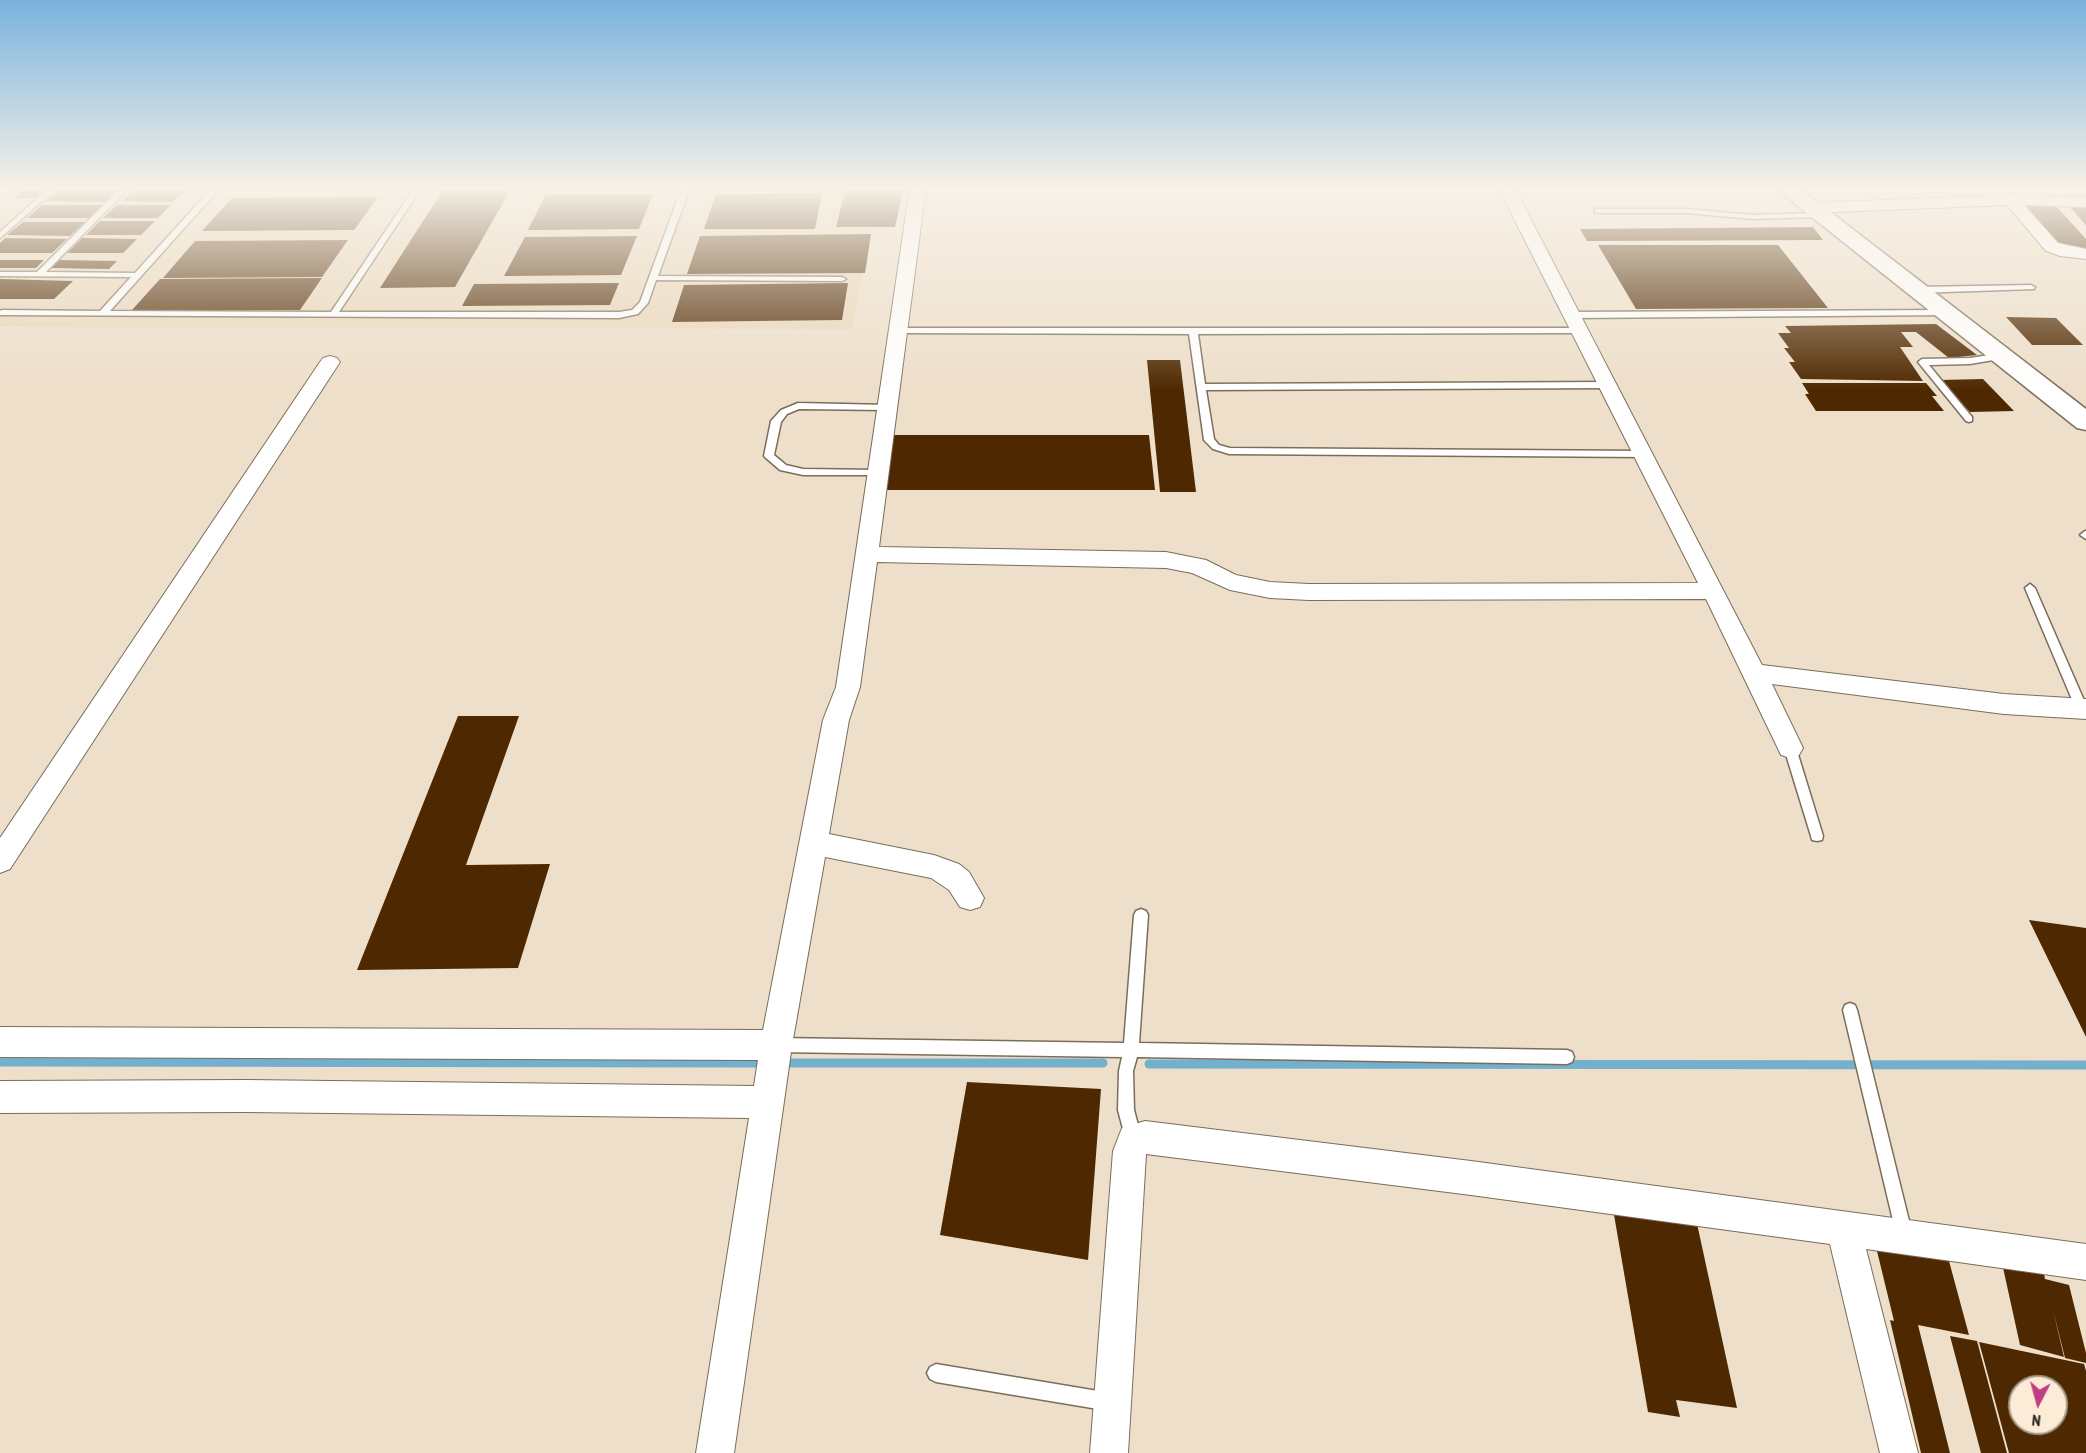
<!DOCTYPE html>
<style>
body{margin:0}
#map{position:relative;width:2086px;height:1453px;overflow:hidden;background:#eedfca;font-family:"PT Sans Narrow",sans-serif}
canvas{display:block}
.north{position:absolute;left:2008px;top:1375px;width:60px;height:60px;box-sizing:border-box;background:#fcecd7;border:2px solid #a69a8a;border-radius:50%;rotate:186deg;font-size:16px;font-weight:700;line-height:24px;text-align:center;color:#241f17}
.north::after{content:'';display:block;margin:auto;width:21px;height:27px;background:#c23e82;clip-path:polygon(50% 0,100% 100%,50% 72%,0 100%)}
</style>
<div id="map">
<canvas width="2086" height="1453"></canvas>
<div class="north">N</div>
</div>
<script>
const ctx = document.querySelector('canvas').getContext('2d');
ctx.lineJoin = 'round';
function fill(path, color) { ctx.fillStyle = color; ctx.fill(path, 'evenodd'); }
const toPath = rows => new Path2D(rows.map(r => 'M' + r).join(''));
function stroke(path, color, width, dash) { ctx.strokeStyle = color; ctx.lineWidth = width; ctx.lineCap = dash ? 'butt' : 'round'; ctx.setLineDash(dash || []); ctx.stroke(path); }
fill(toPath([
 [13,187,879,187,852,329,0,327,0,199]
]), '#e9d6ba');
stroke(toPath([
 [0,1062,765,1063],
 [782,1063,1103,1063],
 [1149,1064,2086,1065]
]), '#72b0ce', 9);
fill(toPath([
 [27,187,48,187,36,198,15,198],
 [281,187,371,187,372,190,279,190],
 [445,187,512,187,455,287,380,288],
 [846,187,904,187,895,227,836,227],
 [60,189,118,190,105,202,46,201],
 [135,189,186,190,173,202,122,201],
 [822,193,815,229,704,229,716,194],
 [546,194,653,194,639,229,528,230],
 [378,197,354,230,202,231,232,198],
 [2020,204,2055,205,2086,239,2086,249,2059,248],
 [42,205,103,205,89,218,27,218],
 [117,205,171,205,158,218,103,218],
 [2068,205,2086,206,2086,225],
 [100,221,155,221,141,235,86,235],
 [23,222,85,222,70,236,7,235],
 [1813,227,1823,240,1587,241,1580,229],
 [871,234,865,273,687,274,700,236],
 [637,236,621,275,504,276,525,237],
 [5,238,67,239,52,253,0,253,0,243],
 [82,238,137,239,123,253,67,253],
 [348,240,322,277,163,278,195,241],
 [1598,245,1778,245,1828,308,1636,309],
 [0,260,44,260,36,268,0,268],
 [59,260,117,261,109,269,51,268],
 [322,278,300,310,132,310,160,279],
 [0,279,73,281,54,299,0,299],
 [619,283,610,305,462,306,474,284],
 [848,283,842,320,672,322,684,285],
 [2006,317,2056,318,2083,345,2032,345],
 [1936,324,1977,355,1949,358,1916,332,1901,332,1913,347,1900,347,1923,381,1801,379,1789,362,1795,362,1784,348,1789,348,1778,333,1791,333,1785,326],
 [1147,360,1180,360,1196,492,1160,492],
 [1983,379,2014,411,1970,412,1940,380],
 [1802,383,1926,383,1937,396,1932,396,1944,411,1816,411,1805,394,1809,394],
 [889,435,1149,435,1155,490,882,490],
 [458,716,519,716,466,865,550,864,518,968,357,970],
 [2029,920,2086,928,2086,1037],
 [967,1082,1101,1089,1088,1260,940,1235],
 [1613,1209,1696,1219,1737,1408,1676,1400,1680,1417,1648,1412],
 [1876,1247,1949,1261,1969,1335,1918,1325,1950,1453,1921,1453,1890,1320,1894,1321],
 [2002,1263,2044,1274,2045,1279,2069,1285,2086,1353,2086,1363,2065,1358,2053,1310,2064,1357,2020,1345],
 [1950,1336,1977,1341,2007,1453,1981,1453],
 [1979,1342,2084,1364,2086,1371,2086,1453,2009,1453],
 [2020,1387,2056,1387,2056,1423,2020,1423]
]), '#4e2800');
const lane = toPath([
 [50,187,58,187,0,238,0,232,50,187],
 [122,187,130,187,46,272,135,273,213,187,221,187,110,311,331,312,415,187,422,187,339,312,619,312,632,310,640,302,682,187,690,187,658,276,842,277,846,279,842,281,656,280,648,303,638,314,619,318,0,315,0,311,2,310,100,311,131,277,0,276,0,272,37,272,122,187],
 [1595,209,1687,209,1752,215,1819,213,1823,215,1819,217,1752,219,1687,213,1595,213,1595,209],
 [2031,285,2035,287,2034,289,1916,293,1912,290,1916,287,2031,285],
 [1945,310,1949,313,1948,315,1572,318,1568,315,1572,312,1945,310],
 [898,328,1580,328,1583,329,1583,333,1198,334,1205,384,1608,382,1613,385,1608,388,1206,390,1214,439,1219,445,1230,448,1644,451,1649,454,1644,457,1229,454,1213,449,1204,440,1189,334,895,333,894,331,898,328],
 [2002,353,2005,354,2005,358,1970,364,1929,365,1972,417,1972,421,1969,422,1966,421,1918,362,1922,359,1970,358,2002,353],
 [798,403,889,405,891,407,886,410,799,409,787,414,781,422,774,455,786,465,803,469,878,470,881,471,881,475,803,475,780,470,766,458,764,456,771,421,781,410,798,403],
 [2085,531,2086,531,2086,539,2080,535,2085,531],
 [2030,584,2035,588,2086,705,2086,712,2078,712,2076,709,2025,588,2030,584],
 [1790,743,1794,745,1796,748,1823,836,1822,840,1817,841,1812,840,1811,836,1784,748,1786,745,1790,743],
 [1141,909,1146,911,1148,915,1139,1043,1567,1050,1572,1052,1574,1057,1572,1062,1567,1064,1137,1057,1133,1071,1134,1110,1142,1140,1139,1145,1134,1148,1129,1145,1126,1140,1118,1110,1119,1071,1122,1057,776,1052,771,1050,769,1045,771,1040,776,1038,1124,1043,1134,915,1136,911,1141,909],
 [1850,1003,1855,1005,1857,1010,1912,1233,1910,1239,1904,1241,1898,1239,1896,1233,1843,1010,1845,1005,1850,1003],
 [936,1364,1110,1393,1116,1396,1119,1402,1116,1408,1110,1411,936,1382,930,1379,927,1373,930,1367,936,1364]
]);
const street = toPath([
 [910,187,926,187,879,547,1166,552,1206,560,1236,575,1270,582,1309,584,1698,583,1498,187,1514,187,1762,665,2004,694,2086,699,2086,719,2004,714,1772,684,1803,748,1799,755,1790,758,1781,755,1706,599,1309,600,1270,598,1230,590,1192,573,1166,568,877,562,860,687,849,720,829,834,934,855,959,864,969,872,984,898,980,907,970,910,960,907,949,890,931,878,825,857,792,1045,734,1453,696,1453,749,1118,247,1112,0,1113,0,1081,247,1080,754,1086,758,1060,0,1057,0,1027,763,1030,823,720,836,687,910,187],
 [2011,195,2086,197,2086,207,2024,205,2058,243,2086,249,2086,259,2060,256,2046,251,2007,205,1810,213,1802,208,1810,203,2011,195],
 [330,356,337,358,340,362,10,869,0,873,0,838,320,362,323,358,330,356],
 [1145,1121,1471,1161,2086,1244,2086,1280,1866,1249,1918,1453,1880,1453,1830,1244,1471,1195,1146,1154,1128,1453,1090,1453,1113,1151,1122,1128,1145,1121]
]);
const secondary = toPath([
 [1774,187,1798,187,2086,409,2086,430,2077,428,1774,187]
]);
stroke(lane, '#7a6d59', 3);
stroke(street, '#7a6d59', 2);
stroke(secondary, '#7a6d59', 3);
fill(lane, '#fff');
fill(street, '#fff');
fill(secondary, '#fff');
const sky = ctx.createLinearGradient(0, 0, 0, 391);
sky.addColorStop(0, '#79b2de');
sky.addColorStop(0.48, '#f7f1e7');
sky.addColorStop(1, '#f7f1e700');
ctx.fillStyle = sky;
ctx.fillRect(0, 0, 2086, 391);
</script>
